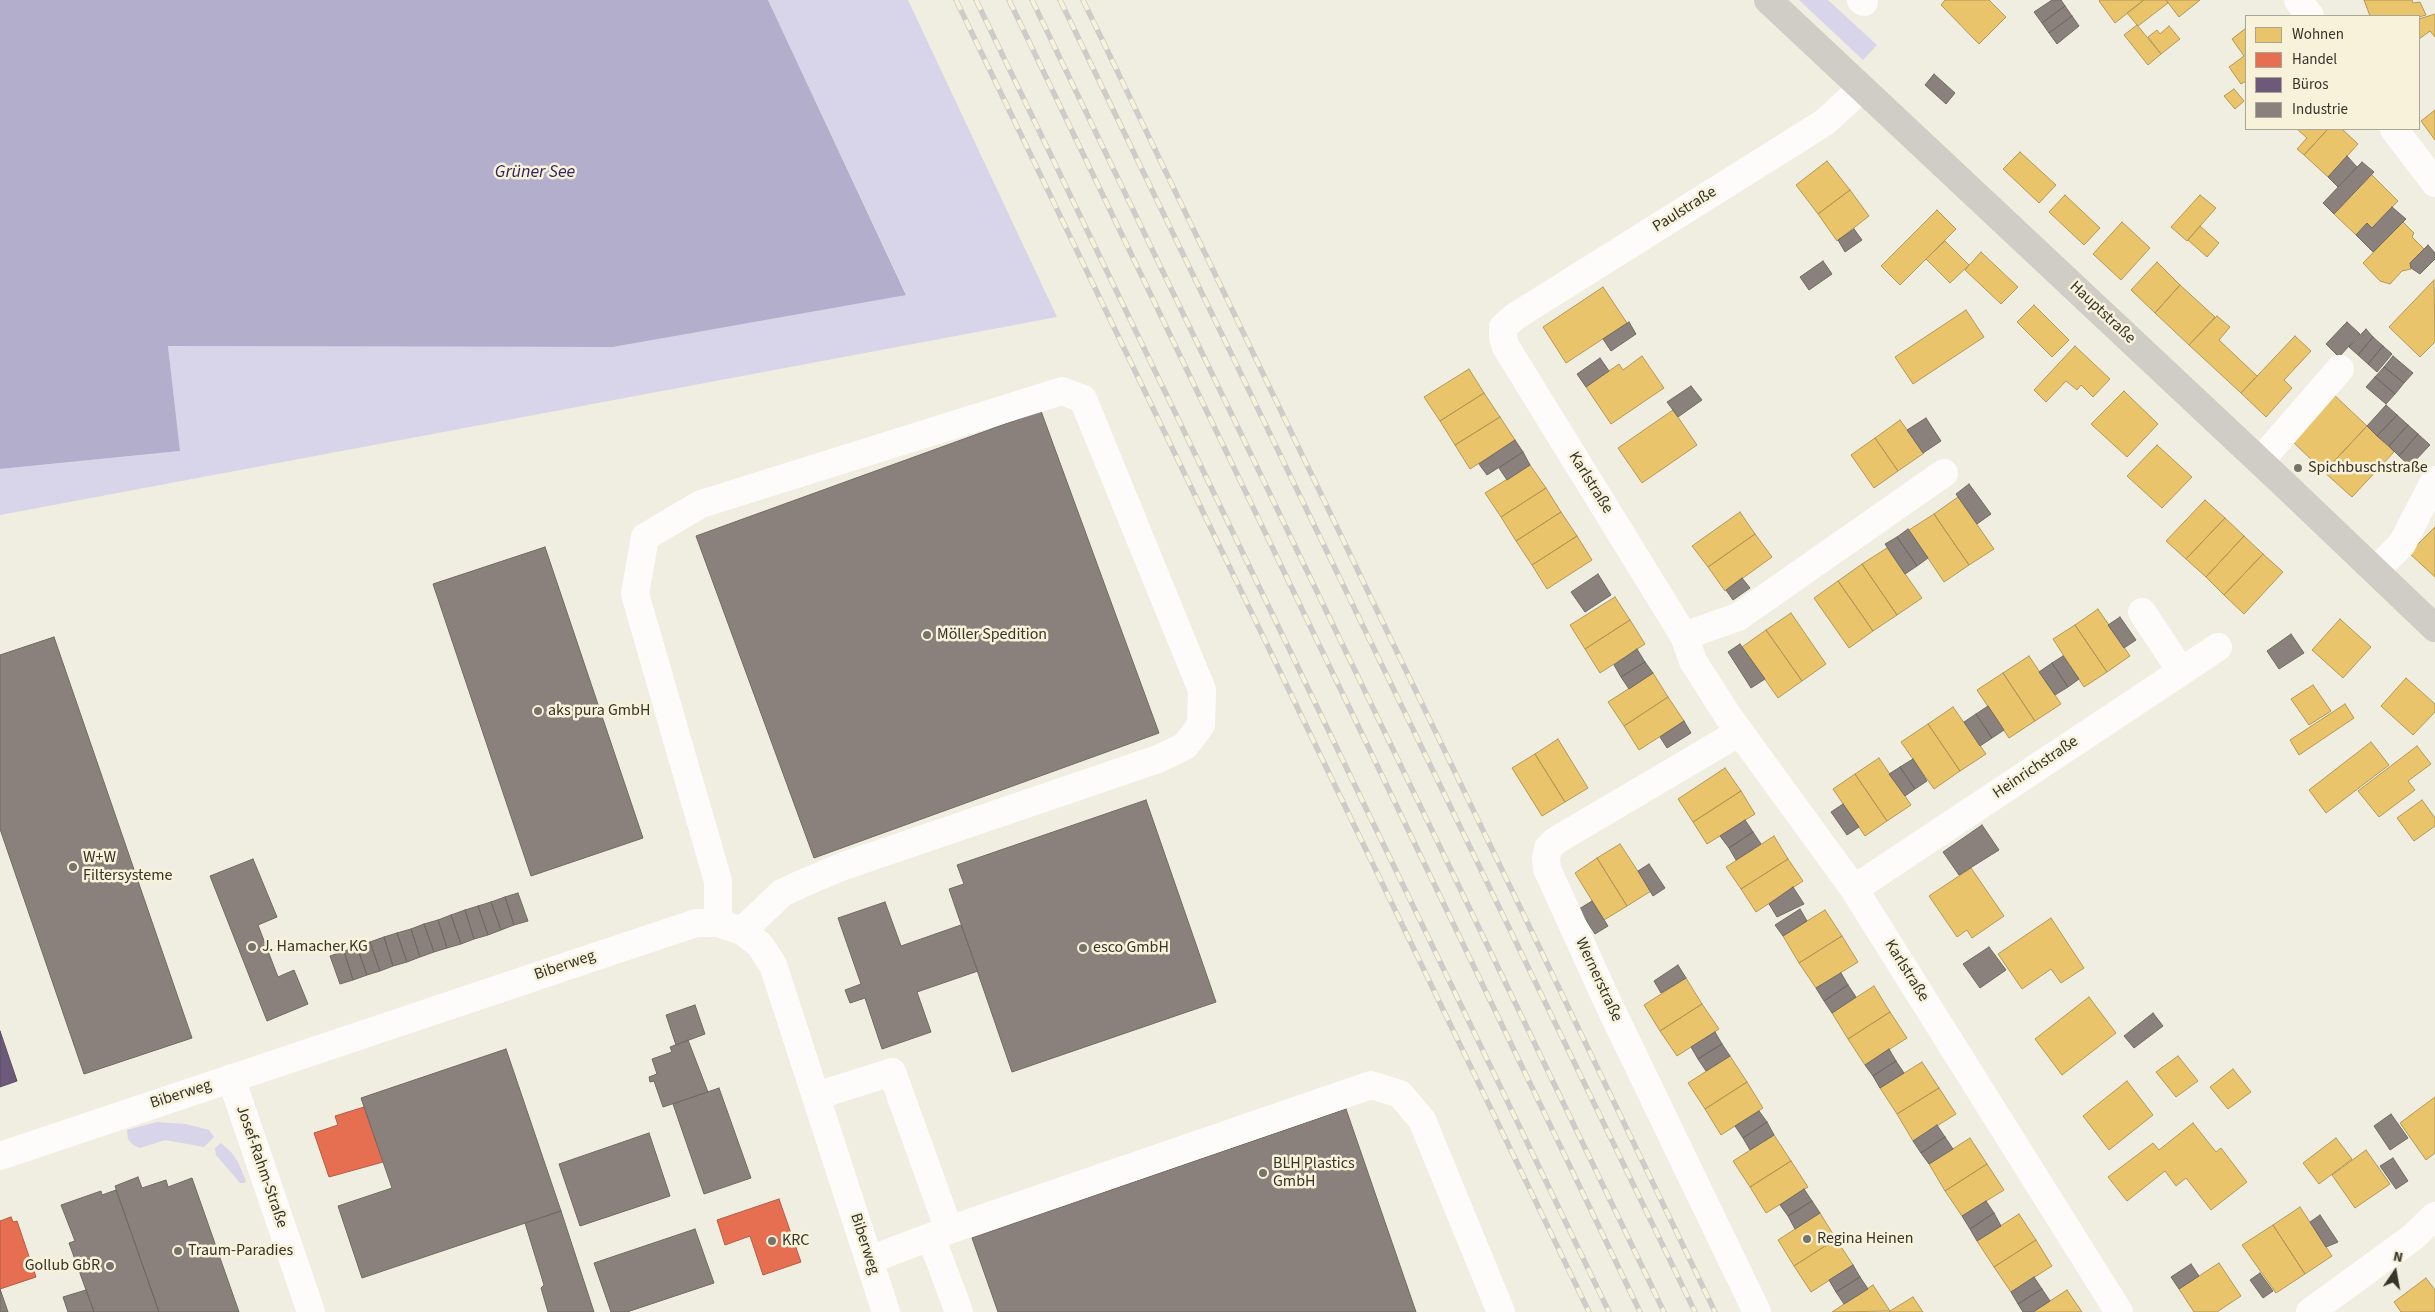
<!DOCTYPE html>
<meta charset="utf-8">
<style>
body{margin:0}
#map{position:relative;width:2435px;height:1312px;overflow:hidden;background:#f0eee0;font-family:"Source Sans 3",sans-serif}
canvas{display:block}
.legend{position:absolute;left:2245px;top:15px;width:175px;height:115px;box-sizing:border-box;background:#f7f2d9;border:1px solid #a9a693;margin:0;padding:6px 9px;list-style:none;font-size:15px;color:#35332a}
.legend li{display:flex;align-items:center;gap:10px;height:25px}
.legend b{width:25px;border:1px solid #a9a693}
.north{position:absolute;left:2370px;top:1247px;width:50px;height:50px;-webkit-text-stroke:4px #f7f2d9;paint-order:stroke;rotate:12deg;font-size:14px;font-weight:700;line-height:20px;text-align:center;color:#35332a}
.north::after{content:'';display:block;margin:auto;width:18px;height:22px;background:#35332a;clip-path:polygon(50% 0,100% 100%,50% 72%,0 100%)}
</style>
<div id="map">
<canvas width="2435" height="1312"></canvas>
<ul class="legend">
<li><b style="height:14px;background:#e9c46a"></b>Wohnen</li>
<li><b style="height:14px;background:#e76f51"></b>Handel</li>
<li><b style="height:14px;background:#6d597a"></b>Büros</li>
<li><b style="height:14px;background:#8a817c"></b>Industrie</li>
</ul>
<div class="north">N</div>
</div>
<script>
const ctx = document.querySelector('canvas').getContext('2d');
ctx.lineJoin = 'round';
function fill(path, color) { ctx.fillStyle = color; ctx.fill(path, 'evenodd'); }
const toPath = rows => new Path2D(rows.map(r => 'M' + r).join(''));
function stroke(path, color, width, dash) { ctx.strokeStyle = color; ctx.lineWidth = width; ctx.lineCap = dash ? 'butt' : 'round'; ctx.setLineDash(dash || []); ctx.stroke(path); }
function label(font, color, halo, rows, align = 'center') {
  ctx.font = font + ' "Source Sans 3",sans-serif'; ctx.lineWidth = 5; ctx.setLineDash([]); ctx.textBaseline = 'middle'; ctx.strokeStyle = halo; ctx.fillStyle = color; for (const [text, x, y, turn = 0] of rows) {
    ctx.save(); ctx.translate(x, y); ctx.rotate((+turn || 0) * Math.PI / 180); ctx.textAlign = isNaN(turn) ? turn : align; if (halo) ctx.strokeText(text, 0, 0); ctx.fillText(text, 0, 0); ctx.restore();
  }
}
fill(toPath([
 [768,0,908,0,1057,317,0,515,0,469,180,451,168,346,613,347,906,294],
 [1799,0,1828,0,1877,45,1863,60],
 [157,1122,186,1124,209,1130,214,1137,204,1147,165,1140,140,1148,133,1145,128,1139,127,1130],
 [221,1143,231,1152,238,1162,246,1181,244,1183,240,1183,216,1155,215,1148]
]), '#d8d4e9');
fill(toPath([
 [0,0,768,0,906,295,613,347,168,346,180,451,0,469]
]), '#b3aecc');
const homes = toPath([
 [1945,0,1989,0,2006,17,1979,44,1941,5,1945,0],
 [2100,0,2144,0,2115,23,2099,1,2100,0],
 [2144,0,2166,0,2168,3,2138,26,2127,13,2144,0],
 [2166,0,2200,0,2179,17,2166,0],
 [2364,0,2412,0,2413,3,2420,2,2426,15,2419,17,2370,16,2364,0],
 [2435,14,2435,37,2430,31,2419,39,2419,19,2435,14],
 [2137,25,2161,54,2148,65,2124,35,2137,25],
 [2169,26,2180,39,2161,54,2148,37,2157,30,2160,34,2169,26],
 [2246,28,2246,81,2241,84,2229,67,2244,56,2232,39,2246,28],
 [2234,89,2244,101,2235,109,2224,96,2234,89],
 [2435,110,2435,140,2421,121,2435,110],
 [2297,129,2328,129,2304,155,2297,149,2307,138,2297,129],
 [2328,129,2342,129,2358,144,2328,177,2304,155,2328,129],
 [2020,152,2056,185,2039,203,2003,169,2020,152],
 [1827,161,1850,190,1818,214,1796,185,1827,161],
 [2371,174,2398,201,2372,228,2367,223,2356,235,2334,214,2371,174],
 [1850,190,1869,216,1837,241,1818,214,1850,190],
 [2065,195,2100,228,2084,245,2049,212,2065,195],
 [2200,195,2216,208,2187,241,2171,227,2200,195],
 [1937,210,1956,229,1900,285,1881,266,1937,210],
 [2122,222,2150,248,2121,280,2093,254,2122,222],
 [2403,222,2414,233,2412,237,2424,249,2410,263,2411,269,2402,271,2390,284,2380,281,2363,263,2403,222],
 [2200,226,2219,243,2207,257,2188,240,2200,226],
 [1945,241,1969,265,1950,283,1926,259,1945,241],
 [1981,252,2018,287,2001,304,1965,270,1981,252],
 [2157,262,2180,285,2155,313,2131,290,2157,262],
 [2434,280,2435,342,2420,357,2389,327,2434,280],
 [2180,285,2215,317,2189,345,2155,313,2180,285],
 [1603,287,1627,323,1566,363,1543,327,1603,287],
 [2034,305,2069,340,2052,357,2017,322,2034,305],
 [1966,310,1984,337,1913,384,1895,357,1966,310],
 [2217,316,2230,327,2219,340,2257,376,2241,393,2189,345,2217,316],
 [2295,336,2311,351,2284,380,2292,388,2266,417,2241,393,2295,336],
 [2075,346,2110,379,2093,397,2081,385,2077,390,2066,381,2046,402,2034,390,2075,346],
 [1642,356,1664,388,1611,424,1586,387,1619,364,1623,370,1642,356],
 [1469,369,1484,393,1440,421,1424,397,1469,369],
 [2124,391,2158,424,2127,457,2091,424,2124,391],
 [2331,392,2367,426,2324,472,2288,437,2331,392],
 [1484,393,1500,417,1455,445,1440,421,1484,393],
 [1673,410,1697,445,1642,483,1618,448,1673,410],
 [1500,417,1515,440,1470,469,1455,445,1500,417],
 [1900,420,1924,453,1898,471,1875,438,1900,420],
 [2367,426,2394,452,2352,497,2324,472,2367,426],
 [1875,438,1898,471,1874,488,1851,455,1875,438],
 [2157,445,2192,477,2162,508,2127,476,2157,445],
 [1530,465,1546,488,1501,517,1485,493,1530,465],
 [1546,488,1561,512,1516,541,1501,517,1546,488],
 [1958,497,1994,549,1969,565,1934,514,1958,497],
 [2205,500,2225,518,2186,559,2166,541,2205,500],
 [1561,512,1577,536,1532,565,1516,541,1561,512],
 [1740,512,1755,534,1708,567,1692,546,1740,512],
 [1934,514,1969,565,1944,582,1909,530,1934,514],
 [2225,518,2244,536,2206,577,2186,559,2225,518],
 [2435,527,2435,577,2409,553,2435,527],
 [1755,534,1772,557,1725,591,1708,567,1755,534],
 [1577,536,1592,560,1547,589,1532,565,1577,536],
 [2244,536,2263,554,2224,595,2206,577,2244,536],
 [1887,548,1922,598,1897,615,1862,564,1887,548],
 [2263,554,2283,572,2244,614,2224,595,2263,554],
 [1862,564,1897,615,1873,631,1838,581,1862,564],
 [1838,581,1873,631,1849,648,1814,598,1838,581],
 [1615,597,1630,620,1585,649,1570,625,1615,597],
 [2098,609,2130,656,2107,672,2075,625,2098,609],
 [1791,613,1826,664,1802,681,1766,630,1791,613],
 [2340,619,2371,647,2343,678,2312,650,2340,619],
 [1630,620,1645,644,1600,673,1585,649,1630,620],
 [2075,625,2107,672,2084,687,2053,639,2075,625],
 [1766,630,1802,681,1778,698,1742,647,1766,630],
 [2029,656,2061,704,2035,721,2003,673,2029,656],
 [1653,673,1668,697,1624,726,1608,702,1653,673],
 [2003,673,2035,721,2009,738,1977,690,2003,673],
 [2406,678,2435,704,2435,712,2413,735,2381,706,2406,678],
 [2313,685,2331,711,2309,725,2291,699,2313,685],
 [1668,697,1684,721,1639,750,1624,726,1668,697],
 [2345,704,2354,718,2299,755,2290,740,2345,704],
 [1953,707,1986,754,1960,771,1928,724,1953,707],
 [1928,724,1960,771,1934,789,1901,742,1928,724],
 [1558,739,1588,788,1565,802,1535,754,1558,739],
 [2371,742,2389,765,2326,813,2309,790,2371,742],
 [2417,746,2431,764,2408,781,2415,790,2379,817,2358,791,2417,746],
 [1535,754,1565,802,1542,816,1512,768,1535,754],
 [1879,758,1911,805,1887,821,1855,774,1879,758],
 [1725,768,1741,791,1693,822,1678,799,1725,768],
 [1855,774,1887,821,1865,836,1833,789,1855,774],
 [1741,791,1755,814,1707,844,1693,822,1741,791],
 [2422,800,2435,818,2435,826,2414,841,2397,818,2422,800],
 [1774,836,1788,859,1741,889,1726,867,1774,836],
 [1620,844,1651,891,1627,906,1597,858,1620,844],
 [1597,858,1627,906,1604,920,1575,873,1597,858],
 [1788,859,1803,881,1756,912,1741,889,1788,859],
 [1971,868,2004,916,1972,938,1967,930,1957,937,1929,896,1971,868],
 [1825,910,1842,936,1799,963,1783,936,1825,910],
 [2051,918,2084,968,2061,983,2051,969,2022,989,1998,954,2051,918],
 [1842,936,1858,962,1816,988,1799,963,1842,936],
 [1686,978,1702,1004,1660,1031,1644,1005,1686,978],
 [1874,986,1890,1012,1848,1039,1832,1013,1874,986],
 [2089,997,2116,1033,2062,1075,2035,1039,2089,997],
 [1702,1004,1719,1029,1677,1056,1660,1031,1702,1004],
 [1890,1012,1907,1038,1865,1065,1848,1039,1890,1012],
 [1730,1056,1747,1082,1705,1109,1688,1083,1730,1056],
 [2178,1056,2198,1081,2176,1097,2156,1072,2178,1056],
 [1922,1062,1939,1088,1897,1114,1880,1088,1922,1062],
 [2233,1069,2251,1092,2228,1109,2210,1087,2233,1069],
 [2127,1081,2153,1115,2109,1150,2083,1116,2127,1081],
 [1747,1082,1763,1108,1721,1135,1705,1109,1747,1082],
 [1939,1088,1956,1114,1913,1141,1897,1114,1939,1088],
 [2435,1097,2435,1153,2426,1160,2400,1123,2435,1097],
 [2193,1123,2216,1152,2221,1148,2247,1182,2211,1210,2186,1178,2176,1186,2165,1171,2127,1201,2108,1177,2153,1143,2159,1150,2193,1123],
 [1774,1135,1791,1161,1750,1187,1733,1161,1774,1135],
 [1970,1138,1987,1164,1945,1191,1929,1164,1970,1138],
 [2336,1138,2352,1159,2319,1184,2303,1163,2336,1138],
 [2366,1150,2390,1184,2355,1208,2332,1175,2366,1150],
 [1791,1161,1808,1187,1766,1213,1750,1187,1791,1161],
 [1987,1164,2004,1190,1962,1216,1945,1191,1987,1164],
 [2300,1207,2332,1256,2305,1274,2273,1225,2300,1207],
 [1820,1213,1836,1239,1794,1266,1778,1240,1820,1213],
 [2019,1214,2036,1240,1994,1267,1977,1241,2019,1214],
 [2273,1225,2305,1274,2276,1293,2242,1245,2273,1225],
 [1836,1239,1853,1265,1811,1292,1794,1266,1836,1239],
 [2036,1240,2052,1266,2011,1292,1994,1267,2036,1240],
 [2219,1263,2241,1296,2217,1312,2194,1312,2179,1289,2219,1263],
 [2426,1278,2435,1290,2435,1312,2401,1312,2394,1302,2426,1278],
 [1873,1285,1890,1311,1832,1312,1873,1285],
 [2067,1290,2082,1312,2033,1312,2067,1290],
 [1913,1297,1923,1312,1889,1312,1890,1311,1913,1297]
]);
fill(homes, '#e9c46a');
stroke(homes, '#b39857', 1);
const shops = toPath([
 [364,1107,383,1162,329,1177,314,1133,338,1125,335,1116,364,1107],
 [779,1199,801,1262,763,1275,750,1236,725,1245,717,1220,779,1199],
 [11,1217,13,1222,17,1221,36,1277,0,1289,0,1221,11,1217]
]);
fill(shops, '#e76f51');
stroke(shops, '#b25d45', 1);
const offices = toPath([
 [0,1031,17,1081,0,1087,0,1031]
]);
fill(offices, '#6d597a');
stroke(offices, '#5c4e62', 1);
const industry = toPath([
 [2052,0,2061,0,2065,6,2042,23,2034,12,2052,0],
 [2065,6,2072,16,2049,33,2042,23,2065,6],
 [2072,16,2079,26,2057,44,2049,33,2072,16],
 [1934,74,1955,93,1946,104,1925,85,1934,74],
 [2347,156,2357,167,2338,187,2328,177,2347,156],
 [2362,162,2374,172,2334,214,2323,203,2362,162],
 [2392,207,2406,219,2373,252,2356,235,2367,223,2372,228,2392,207],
 [1854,229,1862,240,1845,252,1838,240,1854,229],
 [2428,245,2435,253,2435,259,2420,274,2411,268,2410,263,2428,245],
 [1823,261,1832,274,1809,290,1800,277,1823,261],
 [1629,322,1636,334,1611,351,1603,339,1629,322],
 [2347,322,2360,334,2339,357,2326,344,2347,322],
 [2366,329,2373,337,2358,355,2349,347,2366,329],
 [2373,337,2383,346,2368,364,2358,355,2373,337],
 [2383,346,2392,354,2377,372,2368,364,2383,346],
 [2393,356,2413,373,2404,383,2384,367,2393,356],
 [1600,358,1609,371,1586,387,1577,374,1600,358],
 [2384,367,2404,383,2395,394,2375,377,2384,367],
 [2375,377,2395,394,2386,404,2366,387,2375,377],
 [1691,386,1702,400,1678,417,1667,402,1691,386],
 [2386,405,2397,415,2377,436,2367,426,2386,405],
 [1041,411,1159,733,814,858,696,536,1041,411],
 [2397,415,2408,425,2389,446,2377,436,2397,415],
 [1926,418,1941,441,1923,453,1907,430,1926,418],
 [2408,425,2418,434,2399,456,2389,446,2408,425],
 [2418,434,2430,445,2410,466,2399,456,2418,434],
 [1515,440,1523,452,1487,475,1479,464,1515,440],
 [1523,452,1530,465,1507,480,1499,468,1523,452],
 [1969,484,1991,514,1977,524,1956,494,1969,484],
 [1908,529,1928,558,1917,566,1897,537,1908,529],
 [1897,537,1917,566,1905,574,1885,544,1897,537],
 [545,547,643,838,531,876,433,584,545,547],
 [1598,574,1611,595,1585,612,1571,592,1598,574],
 [1742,578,1750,588,1733,600,1726,590,1742,578],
 [2120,617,2136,640,2124,648,2108,625,2120,617],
 [2291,634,2304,653,2279,669,2267,651,2291,634],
 [54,637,192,1038,84,1074,0,829,0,655,54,637],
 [1740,644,1765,679,1751,688,1728,652,1740,644],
 [1637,649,1645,662,1621,677,1614,665,1637,649],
 [2063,656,2079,679,2068,687,2052,663,2063,656],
 [1645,662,1653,673,1629,689,1621,677,1645,662],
 [2052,663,2068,687,2055,695,2039,672,2052,663],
 [1988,706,2004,730,1992,738,1976,714,1988,706],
 [1976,714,1992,738,1980,746,1964,722,1976,714],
 [1684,721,1691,733,1667,748,1660,737,1684,721],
 [1913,759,1927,781,1915,789,1900,767,1913,759],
 [1900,767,1915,789,1905,796,1889,774,1900,767],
 [1146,800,1216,1002,1012,1072,949,889,964,884,957,865,1146,800],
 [1843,804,1859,827,1847,835,1831,812,1843,804],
 [1745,820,1753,832,1729,848,1720,836,1745,820],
 [1982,825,1999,850,1959,875,1943,852,1982,825],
 [1753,832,1761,844,1736,860,1729,848,1753,832],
 [253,859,277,917,258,925,278,977,294,970,308,1004,267,1021,210,876,253,859],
 [1649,864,1665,888,1653,896,1638,871,1649,864],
 [1793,887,1804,904,1777,917,1769,904,1793,887],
 [518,893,528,921,514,925,505,897,518,893],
 [505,897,514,925,501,930,491,902,505,897],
 [1592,901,1608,926,1595,934,1579,909,1592,901],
 [491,902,501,930,488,935,478,906,491,902],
 [885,902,901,946,961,925,978,971,917,992,931,1032,882,1049,865,998,850,1003,845,990,861,984,838,918,885,902],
 [478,906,488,935,474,939,465,910,478,906],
 [1800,909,1807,921,1783,936,1775,925,1800,909],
 [465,910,474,939,461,944,451,915,465,910],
 [451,915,461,944,447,948,438,920,451,915],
 [438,920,447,948,434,952,424,924,438,920],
 [424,924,434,952,420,957,411,929,424,924],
 [411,929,420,957,407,962,397,933,411,929],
 [397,933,407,962,393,966,384,937,397,933],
 [384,937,393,966,380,971,370,942,384,937],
 [370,942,380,971,367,975,357,947,370,942],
 [357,947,367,975,353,980,344,951,357,947],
 [1989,947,2006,970,1980,988,1963,964,1989,947],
 [344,951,353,980,340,984,330,956,344,951],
 [1678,965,1686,978,1661,993,1654,981,1678,965],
 [1841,973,1848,985,1824,1001,1816,988,1841,973],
 [1848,985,1856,997,1832,1013,1824,1001,1848,985],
 [695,1005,705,1034,676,1045,666,1015,695,1005],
 [2153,1013,2163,1026,2134,1048,2124,1036,2153,1013],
 [1715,1032,1722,1044,1698,1059,1691,1047,1715,1032],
 [688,1040,708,1092,663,1107,654,1081,650,1082,649,1077,657,1074,652,1059,672,1052,670,1047,688,1040],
 [1722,1044,1730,1056,1706,1071,1698,1059,1722,1044],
 [506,1049,561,1211,362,1278,338,1206,392,1188,361,1098,506,1049],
 [1889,1049,1896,1061,1873,1076,1865,1065,1889,1049],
 [1896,1061,1904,1073,1880,1088,1873,1076,1896,1061],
 [719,1088,751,1178,704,1194,673,1104,719,1088],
 [1346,1109,1416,1312,998,1312,972,1238,1346,1109],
 [1759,1111,1767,1122,1743,1138,1735,1126,1759,1111],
 [2391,1114,2408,1138,2390,1150,2374,1126,2391,1114],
 [1767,1122,1774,1135,1750,1150,1743,1138,1767,1122],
 [1937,1125,1945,1137,1921,1153,1913,1141,1937,1125],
 [649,1133,670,1196,580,1226,559,1164,649,1133],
 [1945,1137,1953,1149,1929,1164,1921,1153,1945,1137],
 [2393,1158,2408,1181,2396,1189,2380,1166,2393,1158],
 [138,1177,142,1188,166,1180,168,1187,192,1178,239,1312,159,1312,115,1186,138,1177],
 [1804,1189,1812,1201,1788,1216,1780,1205,1804,1189],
 [116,1190,159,1312,94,1312,69,1243,75,1241,61,1205,101,1191,102,1195,116,1190],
 [1812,1201,1820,1213,1795,1229,1788,1216,1812,1201],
 [1986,1201,1994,1213,1970,1229,1962,1216,1986,1201],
 [561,1211,594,1312,548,1312,541,1288,544,1285,525,1223,561,1211],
 [1994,1213,2001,1226,1977,1241,1970,1229,1994,1213],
 [2320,1215,2338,1242,2326,1247,2310,1222,2320,1215],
 [695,1229,714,1283,627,1312,611,1312,594,1263,695,1229],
 [2191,1264,2199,1276,2179,1289,2171,1277,2191,1264],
 [1853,1265,1860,1277,1836,1292,1829,1280,1853,1265],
 [2260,1273,2273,1291,2263,1298,2250,1280,2260,1273],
 [1860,1277,1868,1289,1844,1304,1836,1292,1860,1277],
 [2034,1277,2042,1289,2018,1304,2011,1292,2034,1277],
 [0,1289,8,1312,0,1312,0,1289],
 [2042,1289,2050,1301,2033,1312,2023,1312,2018,1304,2042,1289],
 [86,1290,94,1312,68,1312,63,1297,86,1290]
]);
fill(industry, '#8a817c');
stroke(industry, '#706a63', 1);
stroke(toPath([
 [1861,0,1864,2],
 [2298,0,2310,16],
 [1862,88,1825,122,1516,316,1503,327,1503,338,1506,347,1684,636,1693,661,1728,716,1854,889,2119,1312],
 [2394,129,2435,183],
 [2260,461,2340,369],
 [2375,571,2402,544,2435,480],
 [2142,612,2181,671],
 [1684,636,1738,617,1944,473],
 [1740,732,1555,841,1548,848,1546,858,1547,869,1553,882,1608,1003,1757,1312],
 [1854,889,2218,647],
 [718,923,718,881,635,594,645,537,701,504,1062,391,1083,399,1202,690,1201,725,1185,746,1158,759,841,867,799,885,782,893,742,931],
 [231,1078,311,1312],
 [816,1096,892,1072,949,1230,869,1260],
 [0,1156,696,923,718,923,742,931,760,945,773,965,886,1312],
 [949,1230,1371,1085,1400,1094,1422,1120,1501,1312],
 [931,1237,959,1312],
 [2310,1312,2413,1237,2435,1216]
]), '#fdfcfa', 28);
stroke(toPath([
 [1768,0,2284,484,2435,628]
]), '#cfcdc5', 28);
const rail = toPath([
 [956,0,1589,1312],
 [976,0,1609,1312],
 [1009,0,1640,1312],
 [1032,0,1664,1312],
 [1060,0,1695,1312],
 [1083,0,1715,1312]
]);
stroke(rail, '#cdccc8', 5.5);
stroke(rail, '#f7f2d9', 4, [11]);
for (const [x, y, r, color] of [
 [2298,468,5,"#76746a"],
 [927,635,5,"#76746a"],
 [538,711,5,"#76746a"],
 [73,867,5,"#76746a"],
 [252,947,5,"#76746a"],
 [1083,948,5,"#76746a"],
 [1263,1173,5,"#76746a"],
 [1807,1239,5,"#76746a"],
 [772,1241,5,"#76746a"],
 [178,1251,5,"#76746a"],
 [110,1266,5,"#76746a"]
]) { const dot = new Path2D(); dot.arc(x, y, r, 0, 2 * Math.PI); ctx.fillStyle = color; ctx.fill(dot); stroke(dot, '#f7f2d9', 2); }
label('16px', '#35332a', '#f7f2d9', [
 ["Paulstraße",1685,210,-32],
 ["Hauptstraße",2102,313,43],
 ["Karlstraße",1590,483,58],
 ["Heinrichstraße",2036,768,-34],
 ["Biberweg",565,966,-19],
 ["Karlstraße",1906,971,58],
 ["Wernerstraße",1598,980,65],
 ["Biberweg",181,1095,-18],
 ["Josef-Rahm-Straße",261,1167,71],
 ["Biberweg",864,1244,72]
]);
label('16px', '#35332a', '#f7f2d9', [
 ["Spichbuschstraße",2308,468],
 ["Möller Spedition",937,635],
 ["aks pura GmbH",548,711],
 ["W+W",83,858],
 ["Filtersysteme",83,876],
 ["J. Hamacher KG",262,947],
 ["esco GmbH",1093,948],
 ["BLH Plastics",1273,1164],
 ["GmbH",1273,1182],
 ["Regina Heinen",1817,1239],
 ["KRC",782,1241],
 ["Traum-Paradies",188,1251],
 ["Gollub GbR",100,1266,"right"]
], 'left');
label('italic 18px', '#2f1f5a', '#f7f2d9', [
 ["Grüner See",535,173]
]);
</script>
